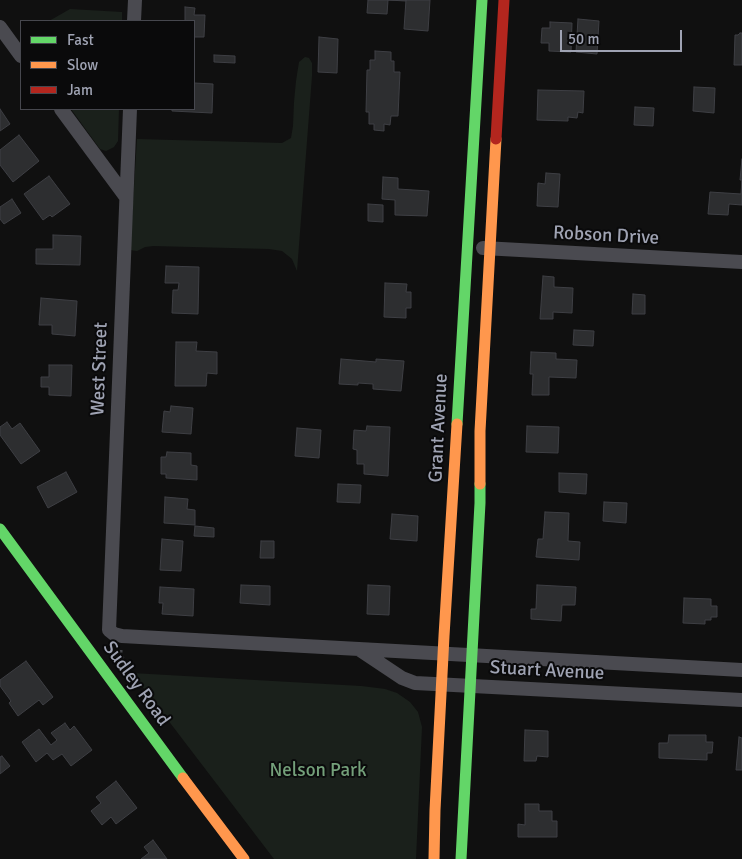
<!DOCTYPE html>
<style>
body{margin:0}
#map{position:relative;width:742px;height:859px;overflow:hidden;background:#101010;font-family:Signika,sans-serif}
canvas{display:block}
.legend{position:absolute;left:20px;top:20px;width:175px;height:90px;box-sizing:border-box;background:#0a0a0b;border:1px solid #46474e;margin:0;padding:6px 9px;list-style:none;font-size:15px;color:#9fa3b3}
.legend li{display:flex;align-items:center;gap:10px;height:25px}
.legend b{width:25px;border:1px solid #46474e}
.scale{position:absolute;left:560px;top:30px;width:122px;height:22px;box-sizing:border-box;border:2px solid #9fa3b3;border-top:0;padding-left:6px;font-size:15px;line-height:18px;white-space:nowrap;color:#9fa3b3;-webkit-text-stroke:4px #0a0a0b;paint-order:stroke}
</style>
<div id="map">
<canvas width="742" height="859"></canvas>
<ul class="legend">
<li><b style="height:6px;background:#63d668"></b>Fast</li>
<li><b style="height:6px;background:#ff974d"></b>Slow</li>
<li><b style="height:6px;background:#b3261e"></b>Jam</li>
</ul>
<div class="scale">50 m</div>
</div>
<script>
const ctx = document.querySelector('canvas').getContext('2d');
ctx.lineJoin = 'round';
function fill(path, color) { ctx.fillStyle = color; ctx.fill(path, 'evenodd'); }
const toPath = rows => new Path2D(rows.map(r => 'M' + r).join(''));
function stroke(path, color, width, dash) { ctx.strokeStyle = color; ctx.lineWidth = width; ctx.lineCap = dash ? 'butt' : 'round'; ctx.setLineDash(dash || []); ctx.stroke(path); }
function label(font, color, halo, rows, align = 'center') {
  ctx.font = font + ' Signika,sans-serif'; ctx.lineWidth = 4; ctx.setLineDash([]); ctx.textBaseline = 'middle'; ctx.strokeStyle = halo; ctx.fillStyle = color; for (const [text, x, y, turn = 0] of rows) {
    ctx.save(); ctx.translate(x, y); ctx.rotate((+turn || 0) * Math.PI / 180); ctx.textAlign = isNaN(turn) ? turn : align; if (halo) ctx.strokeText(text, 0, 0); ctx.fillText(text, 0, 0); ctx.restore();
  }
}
fill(toPath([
 [70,9,122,12,122,21,49,21],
 [305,57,309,58,312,63,312,76,297,271,292,259,282,251,269,249,153,246,145,247,137,251,130,250,137,139,282,143,291,138,293,126,294,102,296,81,299,62],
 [71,109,119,109,118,141,114,147,106,151,100,149],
 [132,673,361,686,385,689,397,693,410,702,418,712,422,727,416,859,274,859]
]), '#1a201b');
const building = toPath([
 [368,0,406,0,406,1,388,0,387,14,367,13,368,0],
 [406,0,430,0,428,31,404,29,406,0],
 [185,7,195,8,194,15,205,15,204,37,194,37,194,21,185,21,185,7],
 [578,19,599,21,597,54,576,52,578,19],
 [550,22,572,23,571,52,549,51,549,43,541,43,542,28,550,28,550,22],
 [740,33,742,33,742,65,734,65,735,35,738,35,740,33],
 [319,37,338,39,337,73,318,72,319,37],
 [375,51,391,52,391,61,394,61,394,72,400,72,398,116,391,116,390,125,384,124,384,131,374,130,374,124,369,124,369,112,366,112,367,70,370,70,370,60,375,60,375,51],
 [214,55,235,56,235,63,214,62,214,55],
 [194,83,213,84,212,113,172,111,172,109,194,109,194,83],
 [694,87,715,88,714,113,693,111,694,87],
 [538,90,584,91,583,113,578,112,577,118,568,117,568,121,537,120,538,90],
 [635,107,654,108,653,126,634,125,635,107],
 [0,109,10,124,0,131,0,109],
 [19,135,39,161,13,182,0,165,0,150,19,135],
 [742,159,742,205,729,204,728,215,708,214,710,192,741,194,742,180,740,180,742,159],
 [546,173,560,174,558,207,537,206,538,183,545,184,546,173],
 [49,176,70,204,52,217,50,215,43,220,24,194,49,176],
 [383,177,398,178,398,189,429,191,427,216,395,215,395,200,382,199,383,177],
 [12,199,21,213,4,224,0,219,0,207,12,199],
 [368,204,383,205,383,222,368,221,368,204],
 [53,235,81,236,80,265,36,264,36,249,53,249,53,235],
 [166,266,199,267,198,314,172,313,173,290,178,290,179,283,165,283,166,266],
 [543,276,554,277,554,287,573,288,572,313,553,312,553,319,540,319,543,276],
 [385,283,407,284,406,292,411,292,411,308,406,308,406,318,384,317,385,283],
 [633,294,645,295,645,314,632,314,633,294],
 [41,298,77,301,75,336,52,334,52,325,39,325,41,298],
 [574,330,594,331,593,346,573,345,574,330],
 [176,342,197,342,196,351,217,352,217,374,207,373,206,386,175,386,176,342],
 [531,352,556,353,556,359,577,360,576,378,549,377,549,395,532,395,533,374,530,374,531,352],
 [341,359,376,362,376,359,404,361,401,391,373,389,373,384,358,383,358,385,339,384,341,359],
 [49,365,72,365,71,396,49,395,49,387,41,387,41,377,49,377,49,365],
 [171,406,193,408,191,434,162,432,164,411,170,412,171,406],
 [7,422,12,429,20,423,40,451,21,464,0,435,0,427,7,422],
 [367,426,390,427,388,476,364,474,364,464,357,464,357,450,353,449,354,430,366,431,367,426],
 [527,426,559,427,558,453,526,452,527,426],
 [297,428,321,430,319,458,295,456,297,428],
 [167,452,191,453,191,465,197,466,197,480,166,478,166,474,161,474,161,457,166,457,167,452],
 [66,472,77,492,48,508,37,487,66,472],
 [559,473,587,474,586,494,559,492,559,473],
 [338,484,361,485,360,503,337,502,338,484],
 [165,497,188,499,187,509,195,510,195,525,164,523,165,497],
 [604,502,627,503,626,523,603,521,604,502],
 [545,512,569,513,568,541,580,542,579,560,536,557,538,539,543,539,545,512],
 [392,514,418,516,417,541,390,539,392,514],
 [195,526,214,528,214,537,194,536,195,526],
 [162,539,183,541,181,571,160,570,162,539],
 [261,541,274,541,274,558,260,558,261,541],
 [241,585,270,586,270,605,240,603,241,585],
 [368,585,390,586,389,615,367,614,368,585],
 [537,585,576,587,575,605,562,605,561,621,531,619,531,609,536,609,537,585],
 [160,587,194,589,193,616,162,614,163,603,159,603,160,587],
 [684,598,711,599,711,606,717,606,717,617,711,617,711,620,705,620,705,624,683,623,684,598],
 [26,661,53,697,43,705,39,700,18,716,9,703,11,701,0,686,0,680,26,661],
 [65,723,70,730,74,726,92,750,71,766,62,754,53,760,47,753,36,762,22,742,39,729,51,745,57,740,51,733,65,723],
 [525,730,548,731,548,757,537,756,536,761,524,761,525,730],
 [669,735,706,735,706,742,713,742,712,753,707,753,707,760,659,758,659,743,668,743,669,735],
 [739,737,742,738,742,770,736,770,739,737],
 [2,756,10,766,0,774,0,757,2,756],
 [116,781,137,808,116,824,111,817,102,825,91,811,101,803,96,797,116,781],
 [525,804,539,804,539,811,552,811,552,821,557,821,557,837,518,837,518,824,525,825,525,804],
 [153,840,167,859,141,859,149,853,144,847,153,840]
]);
fill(building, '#2d2e30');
stroke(building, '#3e3f44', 1);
stroke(toPath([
 [121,650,121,654,124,661,124,665]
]), '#45464b', 3, [2.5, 4]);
stroke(toPath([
 [134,21,135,0],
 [0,27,21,56],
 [61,109,126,197],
 [130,109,109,630,114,634,122,636,742,670],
 [483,248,742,262],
 [360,650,402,678,415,683,742,700]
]), '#4a4a50', 14);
stroke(toPath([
 [457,424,482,0],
 [0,529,183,778],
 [461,859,480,503,480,484]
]), '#63d668', 11);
stroke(toPath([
 [480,484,480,431,496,139],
 [183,778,244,859],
 [434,859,435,810,444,636,457,424]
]), '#ff974d', 11);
stroke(toPath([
 [496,139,504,0]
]), '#b3261e', 11);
label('19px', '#9fa3b3', '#0a0a0b', [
 ["Robson Drive",606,236,3],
 ["West Street",100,369,-88],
 ["Grant Avenue",439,428,-87],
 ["Stuart Avenue",547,671,3],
 ["Sudley Road",136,684,54]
]);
label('19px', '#74a07a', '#0a0a0b', [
 ["Nelson Park",318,771]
]);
</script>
